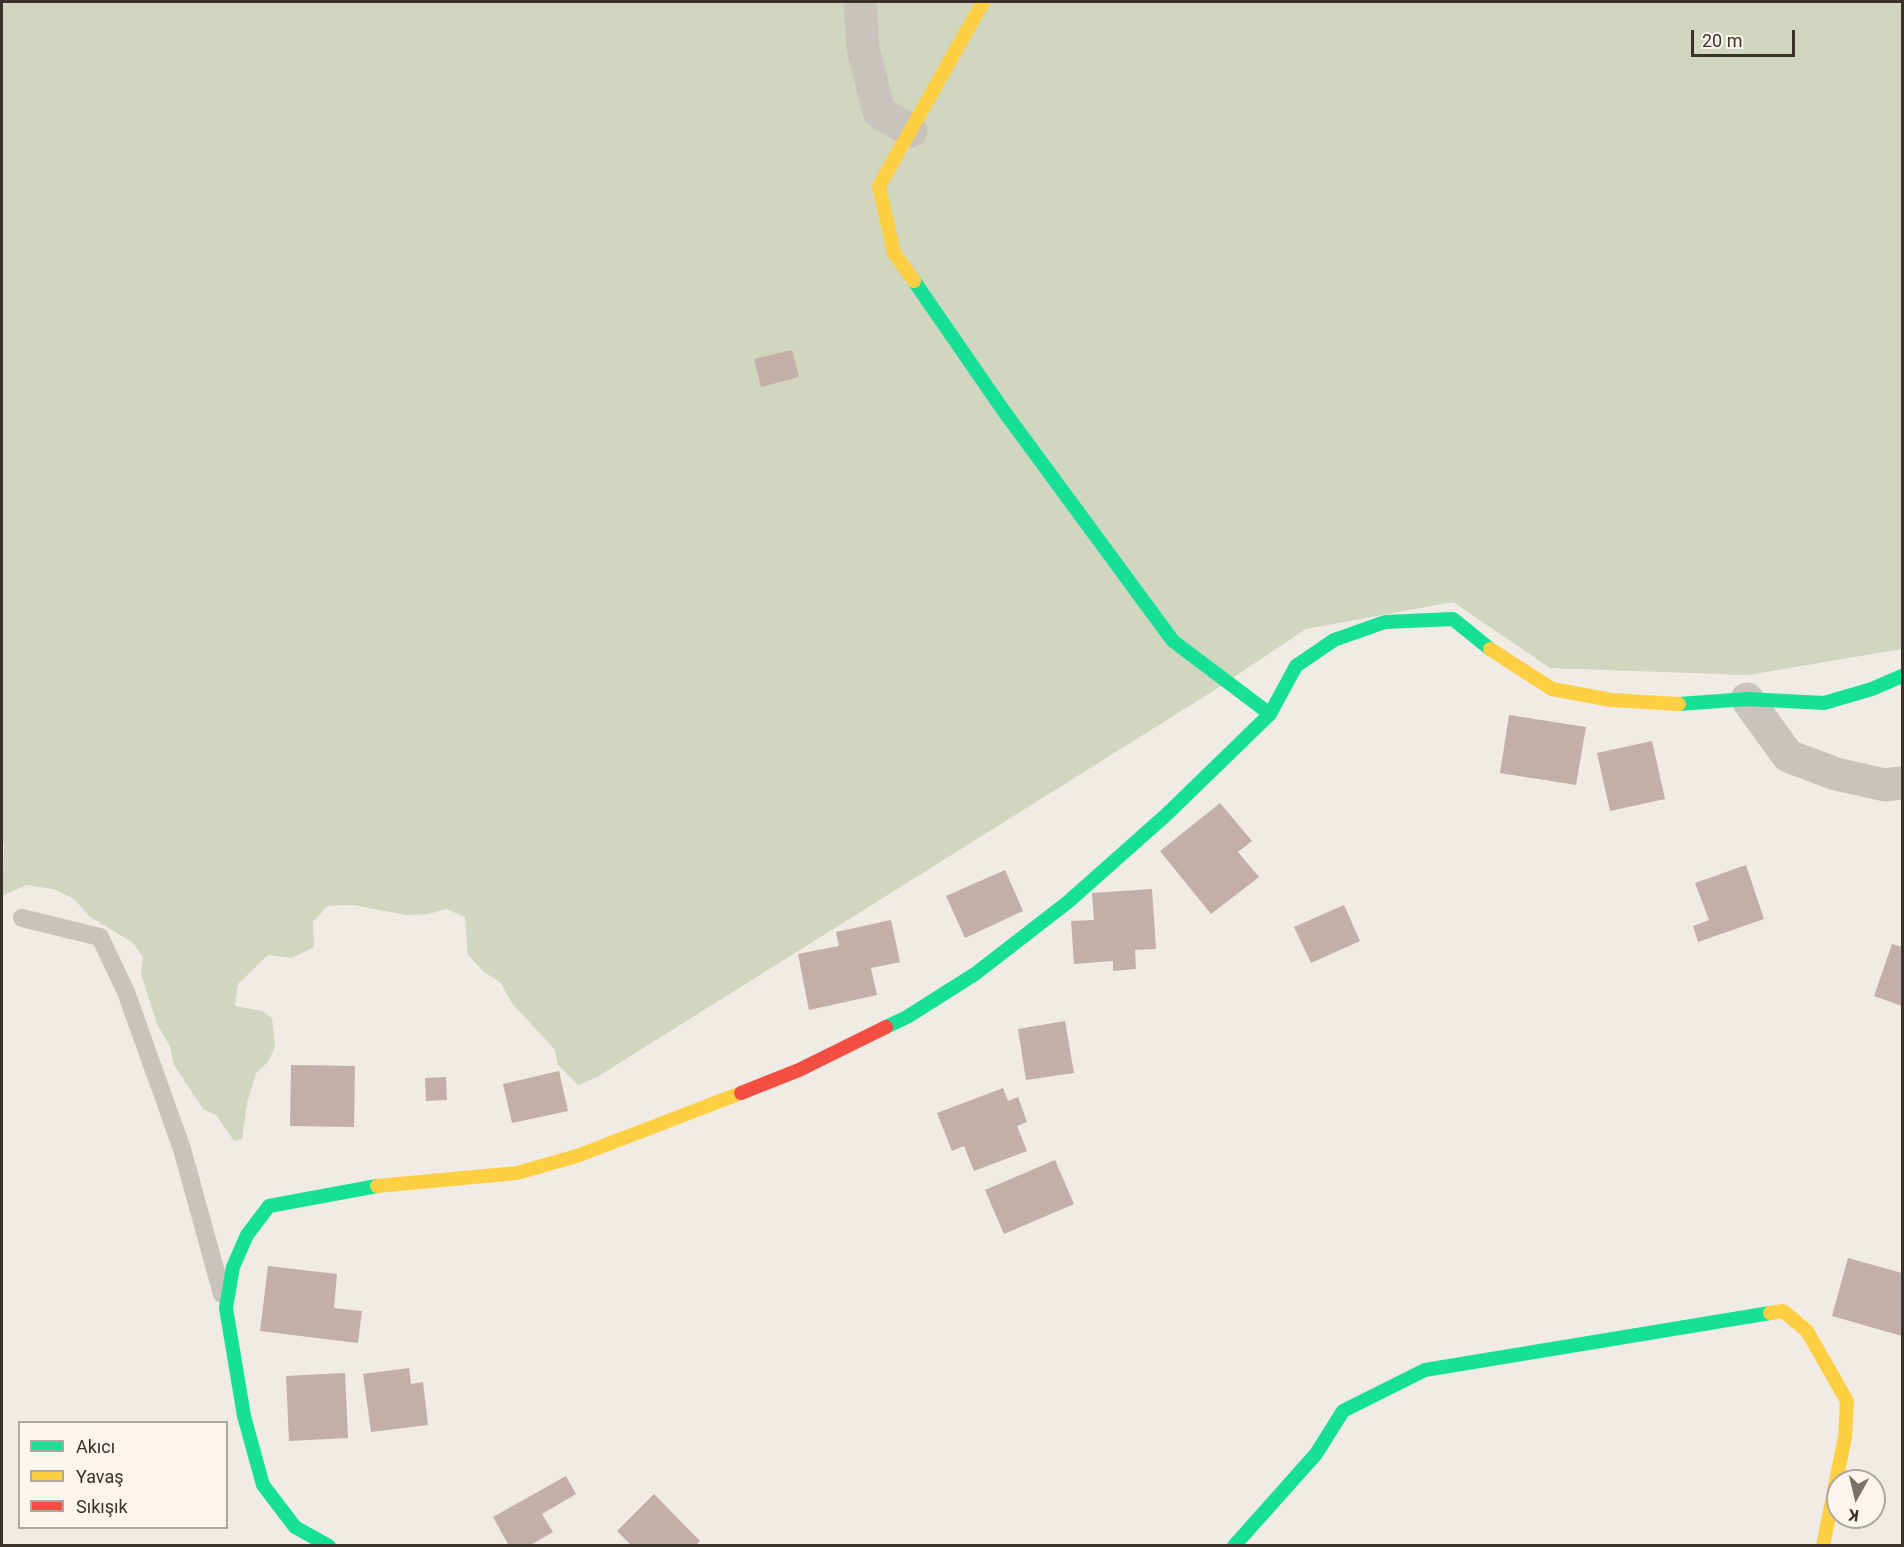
<!DOCTYPE html>
<meta charset="utf-8">
<style>
body{margin:0}
#map{position:relative;width:1904px;height:1547px;overflow:hidden;background:#f0ebe5;font-family:Roboto,sans-serif}
canvas{display:block}
.frame{position:absolute;inset:0;border:3px solid #3b302b;pointer-events:none}
.legend{position:absolute;left:18px;top:1421px;width:210px;height:108px;box-sizing:border-box;background:#fbf5ee;border:2px solid #aea6a0;margin:0;padding:8px 10px;list-style:none;font-size:18px;color:#3b302b}
.legend li{display:flex;align-items:center;gap:12px;height:30px}
.legend b{width:30px;border:2px solid #aea6a0}
.north{position:absolute;left:1826px;top:1469px;width:60px;height:60px;box-sizing:border-box;background:#fbf5ee;border:2px solid #aea6a0;border-radius:50%;rotate:188deg;font-size:16px;font-weight:700;line-height:24px;text-align:center;color:#3b302b}
.north::after{content:'';display:block;margin:auto;width:21px;height:27px;background:#7a716c;clip-path:polygon(50% 0,100% 100%,50% 72%,0 100%)}
.scale{position:absolute;left:1691px;top:30px;width:104px;height:27px;box-sizing:border-box;border:3px solid #3b302b;border-top:0;padding-left:8px;font-size:18px;line-height:21px;white-space:nowrap;color:#3b302b;-webkit-text-stroke:4px #fbf5ee;paint-order:stroke}
</style>
<div id="map">
<canvas width="1904" height="1547"></canvas>
<div class="frame"></div>
<ul class="legend">
<li><b style="height:8px;background:#16e098"></b>Akıcı</li>
<li><b style="height:8px;background:#ffcf43"></b>Yavaş</li>
<li><b style="height:8px;background:#f24e42"></b>Sıkışık</li>
</ul>
<div class="north">K</div>
<div class="scale">20 m</div>
</div>
<script>
const ctx = document.querySelector('canvas').getContext('2d');
ctx.lineJoin = 'round';
function fill(path, color) { ctx.fillStyle = color; ctx.fill(path, 'evenodd'); }
const toPath = rows => new Path2D(rows.map(r => 'M' + r).join(''));
function stroke(path, color, width, dash) { ctx.strokeStyle = color; ctx.lineWidth = width; ctx.lineCap = dash ? 'butt' : 'round'; ctx.setLineDash(dash || []); ctx.stroke(path); }
fill(toPath([
 [2,2,1902,2,1902,649,1748,675,1550,668,1453,602,1306,629,1210,693,597,1077,578,1085,558,1065,555,1050,511,1002,501,983,484,972,468,955,465,917,446,909,429,914,407,915,353,905,327,906,313,922,314,947,292,958,268,955,238,984,235,1006,262,1011,272,1018,275,1047,268,1062,256,1073,247,1103,242,1139,234,1141,216,1115,203,1109,174,1065,170,1047,157,1024,141,974,143,957,132,942,90,917,74,899,53,889,26,885,2,896,4,845,2,840]
]), '#d1d6bf');
fill(toPath([
 [792,350,799,377,761,387,754,359],
 [1509,715,1586,727,1576,785,1500,773],
 [1652,741,1665,799,1610,811,1597,753],
 [1220,803,1252,841,1238,852,1259,877,1211,914,1160,851],
 [1746,865,1764,919,1698,942,1693,926,1709,920,1695,883],
 [1005,870,1023,911,965,938,946,896],
 [1152,889,1156,949,1135,950,1136,969,1113,971,1113,961,1074,964,1071,921,1094,920,1092,893],
 [1344,905,1360,941,1311,963,1294,927],
 [891,920,900,962,871,968,877,995,809,1010,798,954,839,946,836,932],
 [1892,944,1902,947,1902,1006,1874,996],
 [1065,1021,1074,1073,1026,1080,1018,1029],
 [291,1065,355,1066,354,1127,290,1126],
 [559,1071,568,1111,512,1123,503,1084],
 [446,1077,447,1100,426,1101,425,1078],
 [1003,1088,1008,1101,1018,1097,1027,1122,1017,1126,1027,1151,974,1171,964,1146,952,1151,937,1113],
 [1055,1160,1074,1204,1004,1234,985,1190],
 [1848,1258,1902,1273,1902,1336,1832,1316],
 [268,1266,337,1274,334,1308,362,1311,358,1343,260,1331],
 [409,1368,411,1384,423,1382,428,1425,371,1432,363,1374],
 [345,1373,348,1438,289,1441,286,1376],
 [566,1476,576,1494,542,1514,553,1532,529,1546,509,1546,493,1517],
 [654,1494,700,1541,695,1546,632,1546,617,1531]
]), '#c3afa7');
stroke(toPath([
 [22,918,100,937,126,992,182,1149,222,1294]
]), '#c9c3be', 18);
stroke(toPath([
 [860,2,863,48,879,112,911,131],
 [1747,699,1788,756,1836,774,1885,785,1902,783]
]), '#c9c3be', 33);
stroke(toPath([
 [914,281,1003,410,1173,641,1270,714],
 [1679,704,1747,699,1824,703,1872,689,1902,676],
 [886,1027,907,1017,975,974,1068,902,1166,815,1270,714,1296,666,1334,640,1385,622,1453,619,1490,649],
 [329,1546,295,1527,263,1485,244,1416,226,1308,233,1267,247,1235,269,1206,377,1186],
 [1234,1546,1316,1454,1343,1411,1425,1370,1770,1313]
]), '#16e098', 14);
stroke(toPath([
 [914,281,894,253,879,186,983,2],
 [1490,649,1552,689,1611,700,1679,704],
 [377,1186,517,1173,577,1156,741,1093],
 [1770,1313,1783,1311,1807,1331,1847,1401,1845,1437,1823,1546]
]), '#ffcf43', 14);
stroke(toPath([
 [741,1093,799,1070,886,1027]
]), '#f24e42', 14);
</script>
